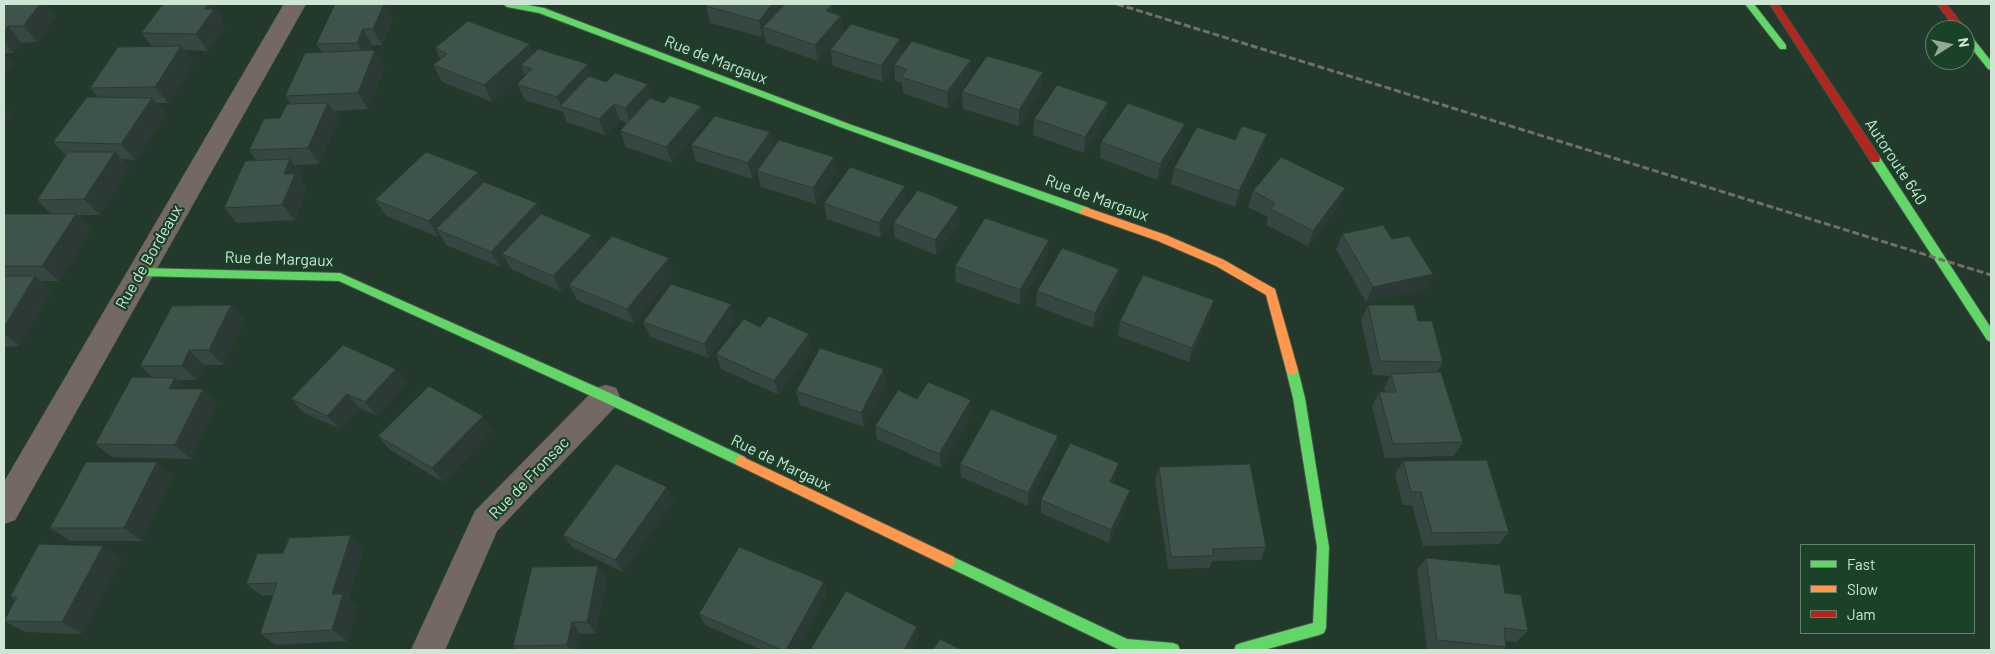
<!DOCTYPE html>
<style>
body{margin:0}
#map{position:relative;width:1995px;height:654px;overflow:hidden;background:#22392b;font-family:Barlow,sans-serif}
canvas{display:block}
.frame{position:absolute;inset:0;border:5px solid #cee5d5;pointer-events:none}
.legend{position:absolute;left:1800px;top:544px;width:175px;height:90px;box-sizing:border-box;background:#194229;border:1px solid #61836e;margin:0;padding:6px 9px;list-style:none;font-size:15px;color:#cee5d5}
.legend li{display:flex;align-items:center;gap:10px;height:25px}
.legend b{width:25px;border:1px solid #61836e}
.north{position:absolute;left:1925px;top:20px;width:50px;height:50px;box-sizing:border-box;background:#194229;border:1px solid #61836e;border-radius:50%;rotate:80deg;font-size:14px;font-weight:700;line-height:20px;text-align:center;color:#cee5d5}
.north::after{content:'';display:block;margin:auto;width:18px;height:22px;background:#92a99a;clip-path:polygon(50% 0,100% 100%,50% 72%,0 100%)}
</style>
<div id="map">
<canvas width="1995" height="654"></canvas>
<div class="frame"></div>
<ul class="legend">
<li><b style="height:6px;background:#63d668"></b>Fast</li>
<li><b style="height:6px;background:#ff974d"></b>Slow</li>
<li><b style="height:6px;background:#b3261e"></b>Jam</li>
</ul>
<div class="north">N</div>
</div>
<script>
const ctx = document.querySelector('canvas').getContext('2d');
ctx.lineJoin = 'round';
const toPath = rows => new Path2D(rows.map(r => 'M' + r).join(''));
function stroke(path, color, width, dash) { ctx.strokeStyle = color; ctx.lineWidth = width; ctx.lineCap = dash ? 'butt' : 'round'; ctx.setLineDash(dash || []); ctx.stroke(path); }
function fill(path, color) { ctx.fillStyle = color; ctx.fill(path, 'evenodd'); }
function label(font, color, halo, rows, align = 'center') {
  ctx.font = font + ' Barlow,sans-serif'; ctx.lineWidth = 4.5; ctx.setLineDash([]); ctx.textBaseline = 'middle'; ctx.strokeStyle = halo; ctx.fillStyle = color; for (const [text, x, y, turn = 0] of rows) {
    ctx.save(); ctx.translate(x, y); ctx.rotate((+turn || 0) * Math.PI / 180); ctx.textAlign = isNaN(turn) ? turn : align; if (halo) ctx.strokeText(text, 0, 0); ctx.fillText(text, 0, 0); ctx.restore();
  }
}
const street = toPath([
 [284,4,306,4,15,520,4,524,4,482,284,4],
 [606,385,616,388,620,397,616,406,497,531,445,650,411,650,475,511,596,388,606,385]
]);
const fast = toPath([
 [503,4,522,4,544,8,849,124,1089,208,1090,211,1089,214,1081,214,843,128,539,13,507,7,503,4],
 [1745,4,1754,4,1786,45,1786,49,1780,49,1745,4],
 [1965,31,1968,32,1991,61,1991,70,1988,69,1965,40,1965,31],
 [1875,155,1879,156,1991,328,1991,342,1987,340,1871,162,1870,159,1871,156,1875,155],
 [141,268,340,273,610,393,745,457,747,461,745,465,741,466,737,465,602,401,339,281,141,276,136,272,141,268],
 [1292,365,1296,367,1298,370,1305,398,1329,547,1326,628,1324,633,1319,635,1264,650,1234,650,1236,645,1241,643,1313,623,1317,547,1293,398,1286,370,1288,367,1292,365],
 [949,555,1127,639,1173,643,1178,645,1180,650,1120,650,944,565,943,561,944,557,949,555]
]);
const slow = toPath([
 [1085,207,1166,235,1224,260,1275,289,1298,370,1296,373,1292,375,1288,373,1286,370,1266,295,1216,266,1158,241,1081,214,1080,211,1085,207],
 [741,456,954,557,955,561,954,565,949,567,944,565,737,465,735,461,737,457,741,456]
]);
const jam = toPath([
 [1770,4,1778,4,1879,156,1880,159,1879,162,1871,162,1770,4],
 [1937,4,1946,4,1965,28,1965,32,1965,30,1957,30,1937,4]
]);
stroke(street, '#43564a', 1);
stroke(fast, '#43564a', 2);
stroke(slow, '#43564a', 2);
stroke(jam, '#43564a', 2);
fill(street, '#746962');
fill(fast, '#63d668');
fill(slow, '#ff974d');
fill(jam, '#b3261e');
stroke(toPath([
 [1117,4,1991,275]
]), '#706f68', 3, [7, 3]);
fill(toPath([
 [4,4,45,4,56,17,38,42,22,43,14,53,4,53],
 [706,6,833,13,844,32,818,61,766,43,764,34,762,37,710,23],
 [222,17,221,19,225,26,208,51,184,50,194,62,168,103,157,103,166,114,135,160,122,159,129,168,100,215,78,215,92,230,59,281,41,281,52,291,19,346,4,347,4,214,51,214,37,200,66,156,53,142,98,97,90,88,152,46,141,33],
 [394,18,382,45,372,45,370,51,385,67,368,109,334,111,339,119,319,164,295,165,302,175,300,180,307,189,295,220,237,223,224,208,257,161,249,150,280,118,291,104,285,96,322,52,316,44],
 [900,39,902,54,971,60,971,76,948,109,903,93,902,83,895,81,894,66,883,82,833,66,830,50],
 [435,48,534,53,593,77,606,82,648,84,653,99,664,103,701,106,706,122,672,163,626,147,620,131,627,123,620,120,605,135,567,122,563,112,525,100,517,84,526,76,524,73,492,102,442,82,433,65,440,59],
 [1042,89,1019,126,963,109,962,92],
 [1108,102,1106,118,1084,153,1033,135,1034,119],
 [770,132,774,148,834,157,837,172,816,204,761,187,757,171,752,179,696,161,691,145],
 [1182,140,1157,180,1100,158,1101,142],
 [1235,140,1263,150,1235,207,1171,184,1174,168],
 [484,182,543,214,592,235,599,251,561,292,511,269,506,260,500,267,446,245,440,235,438,237,386,216,375,200],
 [1253,191,1340,204,1308,246,1266,225,1268,217,1248,207],
 [906,202,881,238,827,219,824,203],
 [893,223,960,223,936,255,895,238],
 [1342,234,1433,274,1426,289,1366,302,1336,249],
 [1048,256,1020,305,956,282,955,266],
 [669,258,674,274,634,324,577,300,569,285],
 [1119,269,1117,285,1093,328,1036,306,1037,291],
 [1214,300,1210,315,1189,362,1118,336,1120,321],
 [231,305,245,320,223,365,204,365,197,380,178,380,187,389,218,404,191,459,112,457,95,444,153,378,140,366],
 [1368,305,1418,321,1443,362,1437,373,1463,442,1454,456,1385,458,1372,406,1379,392,1385,392,1384,388,1390,376,1373,375,1361,320],
 [736,319,709,358,650,337,643,322],
 [760,327,812,349,779,395,721,369,716,354],
 [407,383,377,416,360,408,340,429,304,413,291,399],
 [886,384,864,427,800,405,796,391],
 [917,399,972,414,941,468,877,439,875,426],
 [493,430,443,482,390,450,378,436],
 [1057,450,1028,506,961,477,960,464],
 [1403,461,1509,532,1499,544,1423,546,1412,505,1403,505,1395,474],
 [1159,467,1266,547,1261,560,1212,561,1209,568,1168,569,1155,480],
 [174,476,142,541,70,541,50,528],
 [1116,476,1113,483,1127,503,1109,543,1041,513,1041,500],
 [667,487,674,500,623,572,572,547,563,535],
 [103,546,122,558,82,634,25,632,4,621,15,600,10,597],
 [364,548,348,598,357,605,347,641,276,645,260,634,273,595,262,596,246,584,283,553],
 [1426,558,1505,593,1528,631,1516,642,1505,641,1506,647,1503,650,1427,650,1417,570],
 [607,578,596,633,581,634,578,650,517,650,513,646],
 [827,594,797,650,762,650,705,625,699,614]
]), '#354740');
fill(toPath([
 [40,4,45,4,56,17,38,42,23,26],
 [209,4,213,4,222,17,221,19,225,26,208,51,196,34,205,9],
 [384,4,386,4,394,18,382,45,373,29],
 [772,4,788,4,763,27,764,34,762,37,759,21],
 [832,5,834,21,826,11],
 [841,16,844,32,818,61,815,45],
 [8,26,22,43,14,53,4,41,4,31],
 [363,29,372,45,366,59,357,43],
 [900,39,902,55,894,65,894,66,883,82,881,66],
 [530,44,537,61,521,65,524,73,492,102,484,85],
 [181,46,194,62,168,103,155,87],
 [375,50,385,67,368,109,358,93],
 [4,53,14,64,4,78],
 [971,60,971,76,948,109,947,92],
 [588,64,594,80,561,106,557,97],
 [1043,72,1042,89,1019,126,1019,110],
 [648,84,654,100,631,124,625,108],
 [152,98,166,114,135,160,121,144],
 [1108,102,1106,118,1084,153,1085,137],
 [328,103,339,119,319,164,308,148],
 [4,104,13,114,4,127],
 [614,104,620,120,605,135,599,119],
 [701,106,706,122,672,163,666,147],
 [1185,124,1182,140,1157,180,1160,164],
 [770,132,774,148,752,179,748,163],
 [1267,134,1263,150,1235,207,1239,191],
 [115,152,129,168,100,215,84,199],
 [834,157,837,172,816,204,813,188],
 [290,159,302,175,300,180,307,189,295,220,282,205,284,174],
 [478,172,487,187,436,229,440,235,438,237,429,221],
 [905,186,906,202,881,238,879,223],
 [1345,188,1340,204,1308,246,1313,231],
 [537,203,545,218,502,254,506,260,500,267,491,252],
 [959,207,960,223,936,255,935,240],
 [76,214,92,230,59,281,42,266],
 [592,235,599,251,561,292,553,276],
 [1049,240,1048,256,1020,305,1020,290],
 [669,258,674,274,634,324,627,309],
 [1119,269,1117,285,1093,328,1095,313],
 [1433,274,1426,289,1366,302,1373,287],
 [35,276,52,291,19,346,4,333,4,327],
 [1214,300,1210,315,1189,362,1192,348],
 [731,304,736,319,709,358,704,344],
 [231,305,245,320,223,365,209,350],
 [809,334,812,349,779,395,774,381],
 [189,350,204,365,197,380,182,366],
 [4,359,8,362,4,368],
 [396,369,407,383,377,416,365,402],
 [884,369,886,384,864,427,861,413],
 [175,378,191,392,169,389],
 [203,389,218,404,191,459,175,445],
 [347,394,360,408,340,429,327,416],
 [971,400,972,414,941,468,939,454],
 [483,416,493,430,443,482,432,468],
 [1058,436,1057,450,1028,506,1028,493],
 [157,462,174,476,142,541,124,528],
 [1119,463,1116,476,1107,495,1110,482],
 [667,487,674,500,623,572,615,560],
 [1130,490,1127,503,1109,543,1111,530],
 [351,535,364,548,348,598,357,605,347,641,332,630,332,594],
 [103,546,122,558,82,634,62,622],
 [598,566,607,578,596,633,587,622],
 [824,582,827,594,797,650,786,650],
 [572,622,581,634,578,650,572,650,567,645],
 [917,627,919,638,912,650,904,650]
]), '#2b3a34');
const building = toPath([
 [4,4,40,4,23,26,8,26,4,31,4,4],
 [163,4,209,4,205,9,214,9,196,34,141,33,163,4],
 [335,4,384,4,373,29,363,29,357,43,316,44,335,4],
 [708,4,772,4,759,21,706,6,708,4],
 [785,4,829,4,832,5,826,11,841,16,815,45,763,27,785,4],
 [468,21,530,44,484,85,433,65,447,54,435,48,468,21],
 [851,24,900,39,881,66,830,50,851,24],
 [912,41,971,60,947,92,901,77,907,69,894,65,912,41],
 [181,46,155,87,90,88,118,47,181,46],
 [538,49,588,64,557,97,517,84,532,69,521,65,538,49],
 [375,50,358,93,285,96,305,53,375,50],
 [987,56,1043,72,1019,110,962,92,987,56],
 [615,73,648,84,625,108,614,104,599,119,560,106,589,76,606,82,615,73],
 [1057,85,1108,102,1085,137,1034,119,1057,85],
 [670,96,701,106,666,147,620,131,650,98,664,103,670,96],
 [87,97,152,98,121,144,53,142,87,97],
 [328,103,308,148,249,150,264,119,280,118,287,104,328,103],
 [1128,103,1185,124,1160,164,1101,142,1128,103],
 [715,116,770,132,748,163,691,145,715,116],
 [1242,126,1267,134,1239,191,1174,168,1197,127,1235,140,1242,126],
 [779,140,834,157,813,188,757,171,779,140],
 [68,152,115,152,84,199,37,200,68,152],
 [426,152,478,172,429,221,375,200,426,152],
 [1281,157,1345,188,1313,231,1271,209,1275,203,1253,191,1281,157],
 [290,159,284,174,295,174,282,205,224,208,245,161,290,159],
 [850,167,905,186,879,223,824,203,850,167],
 [484,182,537,203,491,252,436,229,484,182],
 [918,190,959,207,935,240,893,223,918,190],
 [4,214,76,214,42,266,4,266,4,214],
 [541,214,592,235,553,276,502,254,541,214],
 [985,218,1049,240,1020,290,955,266,985,218],
 [1383,225,1392,239,1409,236,1433,274,1373,287,1342,234,1383,225],
 [612,236,669,258,627,309,569,285,612,236],
 [1062,248,1119,269,1095,313,1037,291,1062,248],
 [1143,275,1214,300,1192,348,1120,321,1143,275],
 [4,276,35,276,4,327,4,276],
 [671,284,731,304,704,344,643,322,671,284],
 [231,305,209,350,189,350,182,366,140,366,172,306,231,305],
 [1368,305,1414,305,1418,321,1432,321,1443,362,1380,361,1368,305],
 [769,316,809,334,774,381,716,354,744,319,760,327,769,316],
 [343,345,396,369,365,402,347,394,327,416,291,399,343,345],
 [820,348,884,369,861,413,796,391,820,348],
 [1441,372,1463,442,1393,444,1379,392,1396,392,1391,374,1441,372],
 [132,377,175,378,169,389,203,389,175,445,95,444,132,377],
 [928,382,971,400,939,454,875,426,898,390,917,399,928,382],
 [429,386,483,416,432,468,378,436,429,386],
 [991,409,1058,436,1028,493,960,464,991,409],
 [1070,443,1119,463,1110,482,1130,490,1111,530,1041,500,1070,443],
 [1487,460,1509,532,1432,533,1421,492,1411,492,1403,461,1487,460],
 [86,462,157,462,124,528,50,528,86,462],
 [616,464,667,487,615,560,563,535,616,464],
 [1250,464,1266,547,1213,549,1213,556,1171,557,1159,467,1250,464],
 [351,535,332,594,343,594,332,630,260,634,277,583,246,584,257,554,283,553,289,538,351,535],
 [39,544,103,546,62,622,4,621,17,597,10,597,39,544],
 [739,547,824,582,786,650,782,650,699,614,739,547],
 [1426,558,1500,565,1505,593,1521,595,1528,631,1504,628,1506,647,1437,640,1426,558],
 [598,566,587,622,572,622,567,645,513,646,532,567,598,566],
 [846,591,917,627,904,650,810,650,846,591],
 [940,639,962,650,933,650,940,639]
]);
fill(building, '#3e534a');
stroke(building, '#2b3a34', 1);
label('16px', '#cee5d5', '#194229', [
 ["Rue de Margaux",716,60,21],
 ["Autoroute 640",1896,162,57],
 ["Rue de Margaux",1097,198,20],
 ["Rue de Bordeaux",149,257,-60],
 ["Rue de Margaux",279,259,2],
 ["Rue de Margaux",781,463,26],
 ["Rue de Fronsac",529,478,-46]
]);
</script>
